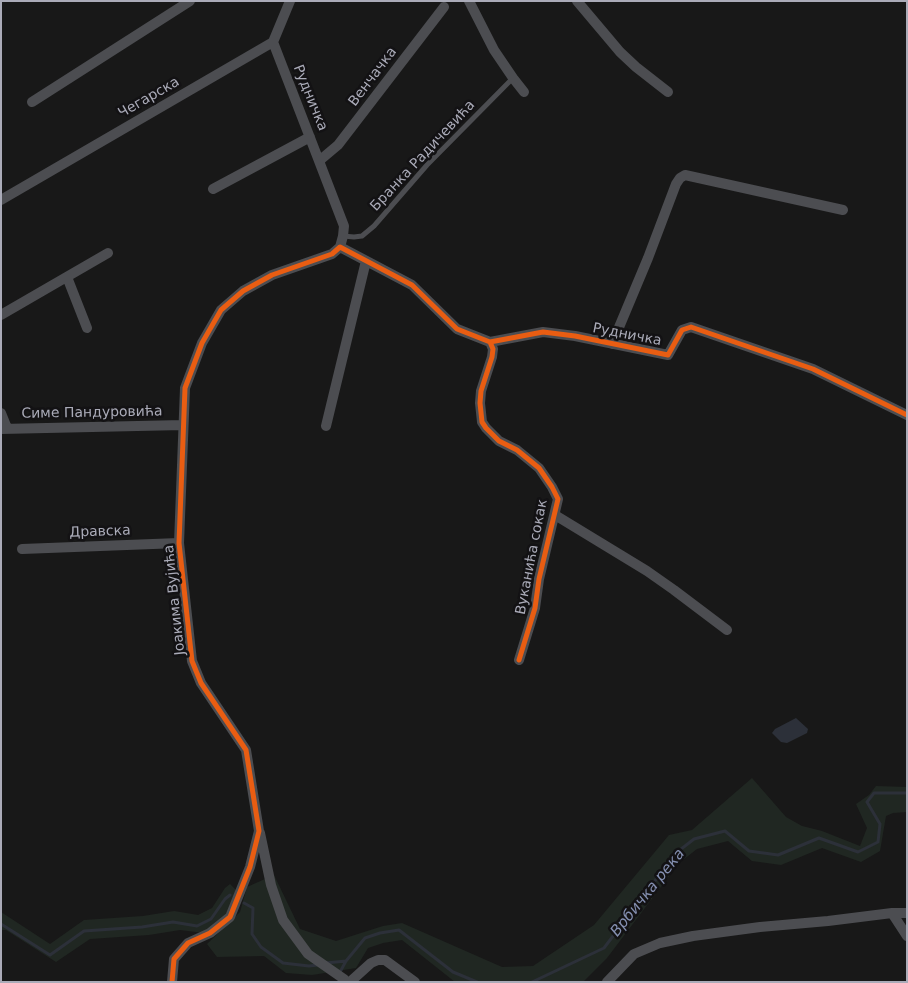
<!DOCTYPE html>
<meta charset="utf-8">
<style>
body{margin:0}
#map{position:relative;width:908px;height:983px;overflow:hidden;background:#181818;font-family:"DejaVu Sans",sans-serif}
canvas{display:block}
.frame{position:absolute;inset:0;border:2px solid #aaabb8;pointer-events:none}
</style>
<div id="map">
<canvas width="908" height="983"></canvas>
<div class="frame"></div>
</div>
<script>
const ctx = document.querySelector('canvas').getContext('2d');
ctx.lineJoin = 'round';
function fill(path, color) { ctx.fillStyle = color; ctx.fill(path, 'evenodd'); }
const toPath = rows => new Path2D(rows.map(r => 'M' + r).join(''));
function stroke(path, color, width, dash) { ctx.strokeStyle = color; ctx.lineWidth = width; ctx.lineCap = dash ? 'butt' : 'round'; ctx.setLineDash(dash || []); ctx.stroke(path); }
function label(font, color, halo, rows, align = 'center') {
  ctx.font = font + ' "DejaVu Sans",sans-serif'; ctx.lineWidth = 5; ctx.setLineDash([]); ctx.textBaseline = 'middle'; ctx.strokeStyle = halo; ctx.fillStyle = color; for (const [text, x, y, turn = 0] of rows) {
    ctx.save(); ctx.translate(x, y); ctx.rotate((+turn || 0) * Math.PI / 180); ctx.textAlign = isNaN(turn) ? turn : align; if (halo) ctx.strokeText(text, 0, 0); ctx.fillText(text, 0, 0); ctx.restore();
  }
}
fill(toPath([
 [752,778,786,817,802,826,822,831,860,846,867,828,856,804,869,795,876,786,907,787,907,812,893,813,886,816,880,851,861,862,822,848,781,865,752,861,728,841,697,849,679,863,607,958,583,982,455,982,402,940,383,943,368,948,356,968,312,975,286,973,264,956,217,957,207,944,240,912,247,887,274,875,300,929,336,941,383,926,402,923,502,967,533,966,594,925,669,835,692,830],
 [230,884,236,890,231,907,218,926,204,933,180,930,149,935,90,939,56,962,6,930,1,930,1,912,50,944,84,920,143,916,174,911,198,915,212,908,225,888]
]), '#202722');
fill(toPath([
 [796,718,808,729,807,733,787,743,781,742,772,733,775,729]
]), '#2c3039');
stroke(toPath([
 [244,903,253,908,252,934,261,947,283,963,309,966,318,965],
 [1,924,50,955,84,931,142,927,173,922,197,926,211,919,225,899,230,895],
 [326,963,346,961],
 [340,972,346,961,365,938,380,933,399,930,453,972,477,982],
 [532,982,604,948,676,853,694,839,725,831,749,851,778,855,819,838,858,852,878,842,880,824,867,802,874,793,907,793]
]), '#2c3039', 3);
stroke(toPath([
 [343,236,354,237,362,236,374,226,427,165,513,78]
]), '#4c4d51', 5);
stroke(toPath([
 [469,1,494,50,513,78,524,92],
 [577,1,620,52,636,67,668,92],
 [273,42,319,161,344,226,343,236,340,247],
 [32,102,190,1],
 [319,161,338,145,444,7],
 [213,189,310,137],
 [1,200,273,42,290,1],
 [340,247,412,285,457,329,490,342,543,332,575,336,668,355,682,330,691,327,813,369,907,415],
 [67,277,87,328],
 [1,315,108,253],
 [490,342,493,349,492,357,481,391,480,403,482,422,486,428,499,441,517,450,539,468,552,487,558,499,539,579,535,608,519,660],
 [612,344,648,258,676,184,680,178,685,175,843,210],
 [1,413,7,428],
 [326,426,366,261],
 [1,429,183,425],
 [555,515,647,571,674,590,727,630],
 [22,549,179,543],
 [260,833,271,885,283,920,308,954,344,979,346,982],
 [892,913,907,936],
 [172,982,174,959,188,943,210,933,230,917,250,867,259,831,246,750,201,683,192,661,179,543,185,388,202,343,221,310,243,291,272,275,332,254,340,247],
 [350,982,371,963,378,960,385,960,415,982],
 [607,982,634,954,660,943,693,936,760,927,828,921,892,913,907,913]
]), '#4c4d51', 10);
stroke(toPath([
 [490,342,493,349,492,357,481,391,480,403,482,422,486,428,499,441,517,450,539,468,552,487,558,499,539,579,535,608,519,660],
 [172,982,174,959,188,943,210,933,230,917,250,867,259,831,246,750,201,683,192,661,179,543,185,388,202,343,221,310,243,291,272,275,332,254,340,247,412,285,457,329,490,342,543,332,575,336,668,355,682,330,691,327,813,369,907,415]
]), '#e95d12', 5);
label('14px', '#aaabb8', '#131214', [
 ["Венчачка",373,77,-53],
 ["Чегарска",149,98,-30],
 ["Рудничка",310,98,68],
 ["Бранка Радичевића",423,156,-47],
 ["Рудничка",627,335,11],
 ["Симе Пандуровића",92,413,-1],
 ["Дравска",100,532,-2],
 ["Вуканића сокак",532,557,-79],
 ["Јоакима Вујића",175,600,-96]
]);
label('italic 15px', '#848fb0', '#131214', [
 ["Врбичка река",648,893,-51]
]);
</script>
